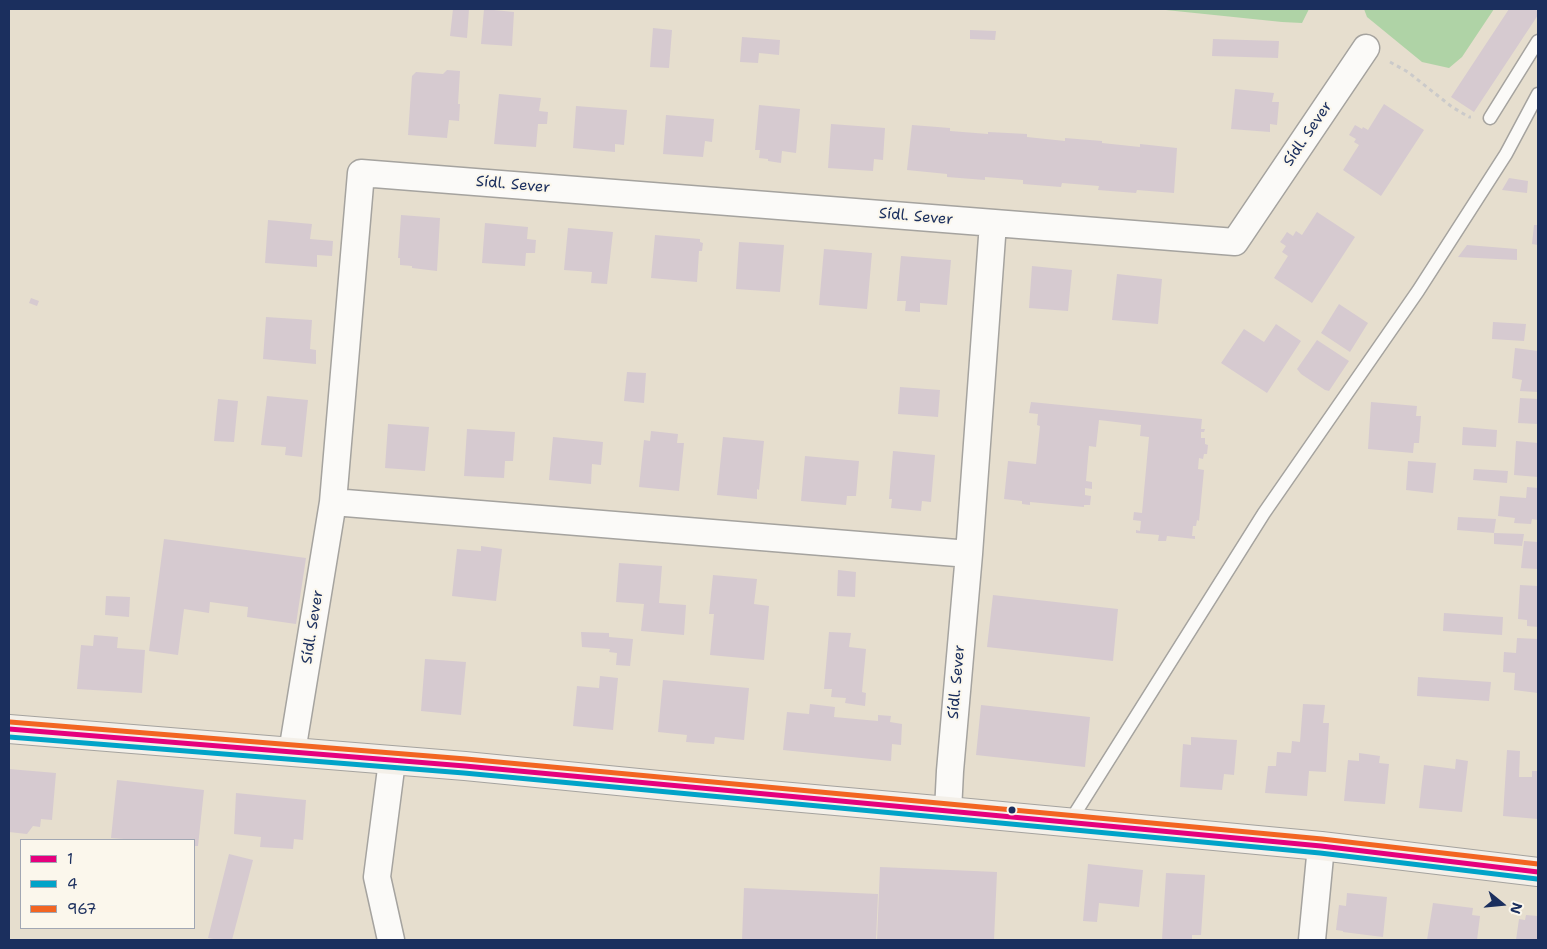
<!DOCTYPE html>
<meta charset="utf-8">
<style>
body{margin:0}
#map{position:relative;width:1547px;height:949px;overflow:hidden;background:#e6dece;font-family:"Shantell Sans",sans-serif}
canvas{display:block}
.frame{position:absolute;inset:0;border:10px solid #1b2f5e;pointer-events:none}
.legend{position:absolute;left:20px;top:839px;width:175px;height:90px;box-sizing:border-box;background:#fbf7ec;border:1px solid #a1a7b3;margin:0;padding:6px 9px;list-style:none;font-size:15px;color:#1b2f5e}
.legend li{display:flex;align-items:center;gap:10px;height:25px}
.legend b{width:25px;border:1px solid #a1a7b3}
.north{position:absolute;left:1477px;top:879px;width:50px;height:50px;-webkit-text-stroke:4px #fbf7ec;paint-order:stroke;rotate:107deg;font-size:14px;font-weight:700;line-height:20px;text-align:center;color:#1b2f5e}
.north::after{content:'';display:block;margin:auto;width:18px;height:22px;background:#1b2f5e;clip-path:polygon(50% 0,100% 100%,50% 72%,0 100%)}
</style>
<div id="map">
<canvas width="1547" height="949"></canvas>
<div class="frame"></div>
<ul class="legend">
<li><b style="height:6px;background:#e5007d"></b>1</li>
<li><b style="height:6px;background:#01a3c8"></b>4</li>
<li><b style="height:6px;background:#f26522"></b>967</li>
</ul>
<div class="north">N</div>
</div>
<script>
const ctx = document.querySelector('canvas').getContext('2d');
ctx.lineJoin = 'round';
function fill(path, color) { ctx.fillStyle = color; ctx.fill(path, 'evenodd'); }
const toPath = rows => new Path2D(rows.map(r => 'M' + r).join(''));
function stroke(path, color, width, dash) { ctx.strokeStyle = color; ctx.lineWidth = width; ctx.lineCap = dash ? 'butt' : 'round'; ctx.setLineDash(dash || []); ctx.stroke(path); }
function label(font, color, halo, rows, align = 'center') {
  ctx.font = font + ' "Shantell Sans",sans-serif'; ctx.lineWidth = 4; ctx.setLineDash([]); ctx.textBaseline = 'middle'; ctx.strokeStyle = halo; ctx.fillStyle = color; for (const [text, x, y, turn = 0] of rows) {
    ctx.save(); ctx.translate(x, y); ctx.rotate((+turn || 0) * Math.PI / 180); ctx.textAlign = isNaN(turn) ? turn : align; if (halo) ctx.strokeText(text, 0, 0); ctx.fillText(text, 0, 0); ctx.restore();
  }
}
fill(toPath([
 [1156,9,1309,9,1302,23,1282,22],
 [1364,9,1494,9,1462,57,1449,68,1422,62,1367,17]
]), '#afd3a6');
fill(toPath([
 [453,9,469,9,467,38,450,36],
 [484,9,514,12,512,46,481,44],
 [1509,9,1538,9,1538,15,1474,112,1451,97],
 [653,28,672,30,669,68,650,67],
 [970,30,996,31,995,40,970,39],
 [742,37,780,40,779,55,759,53,758,63,740,62],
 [1213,39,1279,41,1278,58,1212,56],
 [447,70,460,71,458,104,460,104,459,121,449,120,447,138,408,135,412,76,416,72,443,74],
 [1235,89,1274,93,1272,102,1279,102,1277,125,1270,124,1270,132,1231,129],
 [499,94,541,98,539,111,548,112,547,124,538,124,536,147,494,144],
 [1384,104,1424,130,1381,196,1343,170,1359,145,1354,142,1356,139,1349,135,1355,125,1362,129,1363,127,1368,130],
 [759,105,800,109,796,153,782,151,781,163,768,161,768,159,759,158,760,150,755,150],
 [576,106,627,110,624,145,615,144,615,152,573,148],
 [666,115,714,119,712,142,705,141,703,157,663,154],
 [831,124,885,128,883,160,874,159,873,171,828,168],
 [912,125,950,128,950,131,988,134,988,132,1027,134,1027,137,1065,141,1065,138,1102,141,1102,143,1140,147,1140,144,1177,148,1174,193,1137,190,1136,193,1098,190,1099,186,1062,183,1061,187,1023,184,1023,180,985,177,985,180,947,177,947,174,907,170],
 [1509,178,1528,181,1527,193,1502,190],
 [1317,212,1355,237,1312,303,1274,278,1288,256,1282,252,1286,246,1280,242,1283,238,1287,232,1293,236,1296,231,1302,235],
 [401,215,440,218,437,271,412,268,412,266,400,265,400,258,398,258],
 [268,220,312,224,310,239,333,241,332,256,317,255,317,267,265,263],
 [485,223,528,227,527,239,536,240,535,253,526,253,525,266,482,263],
 [1534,225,1538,225,1538,245,1532,244],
 [568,228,613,232,607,284,591,283,592,272,564,270],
 [655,235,700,239,700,242,703,243,702,251,699,251,697,282,651,278],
 [739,242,784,245,780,292,736,289],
 [1467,245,1517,249,1517,260,1458,257],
 [824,249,872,253,867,309,819,305],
 [901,256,951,260,947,305,920,303,920,312,905,311,906,301,897,301],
 [1032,266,1072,270,1068,311,1029,308],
 [1117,274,1162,279,1158,324,1112,320],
 [31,298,39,301,37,306,29,303],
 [1339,304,1368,323,1350,352,1321,333],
 [266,317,312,320,310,349,316,350,316,364,263,359],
 [1493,322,1526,324,1524,341,1492,339],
 [1276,324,1301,341,1267,393,1221,363,1244,329,1264,342],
 [1317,340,1349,361,1329,391,1325,390,1301,374,1297,369],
 [1515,348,1538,351,1538,392,1520,391,1522,380,1512,378],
 [627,372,646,373,644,403,624,401],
 [900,387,940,390,938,417,898,414],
 [267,396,308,400,302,457,285,455,286,447,261,445],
 [1520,398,1538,399,1538,424,1518,423],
 [218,399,238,401,234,442,214,441],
 [1031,402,1202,419,1201,429,1205,429,1204,432,1201,432,1201,438,1205,438,1205,444,1208,445,1207,454,1204,454,1203,459,1199,458,1198,469,1204,470,1199,521,1197,520,1196,526,1193,526,1192,536,1195,536,1195,539,1167,536,1166,541,1158,541,1159,535,1136,533,1136,530,1140,531,1141,521,1133,520,1134,512,1142,513,1149,437,1140,436,1141,425,1099,420,1096,447,1089,446,1086,481,1092,482,1092,489,1085,488,1085,495,1091,496,1090,505,1084,505,1084,507,1030,502,1030,505,1022,504,1022,501,1004,499,1008,461,1036,464,1040,426,1037,425,1038,414,1029,413],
 [1371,402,1417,406,1416,416,1421,416,1419,443,1414,443,1413,453,1368,449],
 [388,424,429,427,425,471,385,468],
 [1463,427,1497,430,1496,447,1462,445],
 [467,429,515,432,513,461,505,461,504,478,464,476],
 [651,431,678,434,677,443,684,443,679,491,639,487,644,440,650,441],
 [553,437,603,442,601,465,592,464,591,484,549,480],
 [723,437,764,441,759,490,757,489,757,499,717,495],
 [1516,441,1538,443,1538,477,1514,475],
 [893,451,935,455,931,502,922,501,921,511,891,508,892,499,889,499],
 [805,456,859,461,856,496,847,496,846,505,801,501],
 [1408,461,1436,463,1433,493,1406,490],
 [1474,469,1508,471,1507,483,1473,480],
 [1527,487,1538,488,1538,520,1532,519,1531,524,1514,523,1515,518,1498,516,1500,496,1526,498],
 [1458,517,1496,519,1494,533,1524,534,1522,546,1494,544,1494,533,1457,530],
 [164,539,306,558,296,624,247,617,248,607,210,602,209,613,184,609,178,655,149,651],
 [1524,541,1538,542,1538,569,1521,568],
 [481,546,502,549,496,601,452,596,457,549,481,551],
 [619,563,662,566,659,603,686,605,684,635,641,631,644,604,616,602],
 [838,570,856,572,855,597,837,596],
 [713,575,757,579,754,604,769,606,764,660,710,655,714,614,709,614],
 [1520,585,1538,586,1538,627,1527,626,1527,620,1518,619],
 [993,595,1118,609,1113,661,987,647],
 [106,596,130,597,129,617,105,615],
 [1444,613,1503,617,1502,635,1443,631],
 [581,632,609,633,609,637,633,639,630,666,616,665,617,653,609,652,610,649,582,647],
 [829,632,851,633,849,647,866,649,862,692,866,693,865,706,845,703,846,698,831,697,832,689,824,689],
 [94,635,118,637,117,648,145,650,142,693,77,689,81,645,93,646],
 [1517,638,1538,639,1538,693,1514,690,1515,673,1503,672,1504,652,1516,653],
 [425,659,466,662,461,715,421,711],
 [600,676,618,678,613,730,573,726,577,686,599,688],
 [1418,677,1491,682,1489,701,1417,696],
 [663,680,749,688,744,740,715,737,714,744,686,742,687,735,658,732],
 [810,704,835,707,834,717,878,721,878,715,891,716,890,722,902,724,901,745,892,744,891,761,783,750,787,712,809,714],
 [1303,704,1325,705,1323,723,1329,723,1326,772,1309,771,1307,796,1265,793,1268,766,1276,766,1277,752,1291,753,1292,741,1300,742],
 [981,705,1090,717,1085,767,976,755],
 [1191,737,1237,740,1234,775,1224,774,1222,790,1180,787,1183,744,1191,745],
 [1507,750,1520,751,1519,777,1532,777,1532,771,1538,771,1538,819,1503,816],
 [1359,753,1380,756,1379,763,1389,764,1385,804,1344,801,1348,760,1359,761],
 [1456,759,1468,761,1462,812,1419,808,1424,765,1455,769],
 [9,769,56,773,52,820,41,819,40,827,33,826,27,834,9,832],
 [117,780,204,790,198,846,194,846,194,840,137,840,111,838],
 [236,793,306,800,303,840,294,839,293,849,260,847,261,837,234,834],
 [229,854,253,860,232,940,219,940,208,938],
 [1088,864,1143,870,1139,907,1099,903,1097,922,1083,921],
 [880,867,997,872,994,940,877,940],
 [1166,873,1205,875,1201,935,1192,935,1192,940,1162,940],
 [744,888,878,894,876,940,742,940],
 [1347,893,1387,897,1383,937,1343,932,1343,931,1336,930,1339,905,1346,906],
 [1433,903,1473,908,1472,915,1480,916,1477,940,1427,940],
 [1526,915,1538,916,1538,940,1516,940,1519,919,1525,920]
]), '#d6cad0');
const lane = toPath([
 [1490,118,1538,41],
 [1069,823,1264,513,1418,291,1506,154,1538,94]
]);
const street = toPath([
 [333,502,969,554],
 [292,752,333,502,361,173,1235,242,1366,48],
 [948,811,950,771,969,554,993,223],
 [391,940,377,877,392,761],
 [1312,940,1321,846]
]);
const secondary = toPath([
 [9,729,465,766,679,787,948,811,1321,846,1538,872]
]);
stroke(lane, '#a5a39f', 15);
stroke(street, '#a5a39f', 29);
stroke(secondary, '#a5a39f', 30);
stroke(toPath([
 [1390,62,1408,72,1452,107,1469,117,1471,117]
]), '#cbcaca', 3, [4, 4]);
stroke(lane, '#fbfaf8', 12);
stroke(street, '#fbfaf8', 26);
stroke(secondary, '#f4f0e9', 28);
stroke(toPath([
 [9,729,465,766,948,811,1321,846,1538,872]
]), '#e5007d', 5);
stroke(toPath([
 [9,737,464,773,947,818,1320,853,1537,879]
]), '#01a3c8', 5);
stroke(toPath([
 [10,722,466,759,949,804,1322,839,1538,864]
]), '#f26522', 5);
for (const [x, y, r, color] of [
 [1012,810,4.5,"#1b2f5e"]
]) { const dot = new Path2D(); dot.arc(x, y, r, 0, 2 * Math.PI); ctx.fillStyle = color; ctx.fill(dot); stroke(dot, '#fbf7ec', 2); }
label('15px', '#1b2f5e', '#fbf7ec', [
 ["Sídl. Sever",1308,134,-56],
 ["Sídl. Sever",513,185,5],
 ["Sídl. Sever",916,217,5],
 ["Sídl. Sever",313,627,-81],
 ["Sídl. Sever",957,682,-85]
]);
</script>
